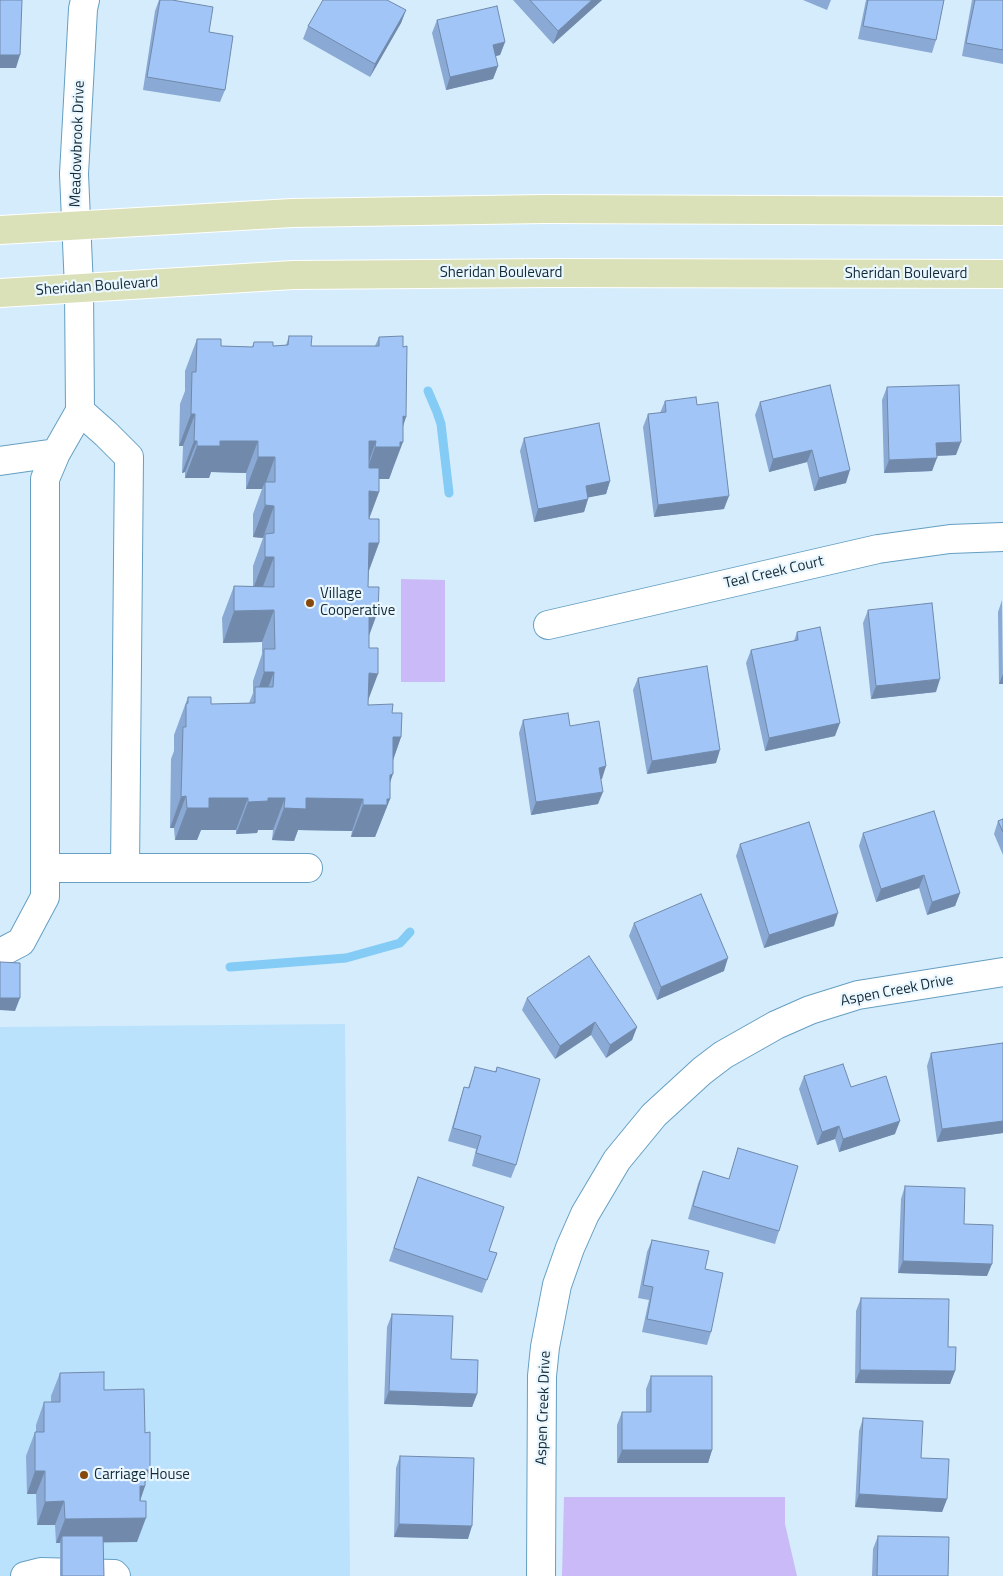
<!DOCTYPE html>
<style>
body{margin:0}
canvas{display:block;background:#d4ecfb}
</style>
<canvas width="1003" height="1576"></canvas>
<script>
const ctx = document.querySelector('canvas').getContext('2d');
ctx.lineJoin = 'round';
function fill(path, color) { ctx.fillStyle = color; ctx.fill(path, 'evenodd'); }
const toPath = rows => new Path2D(rows.map(r => 'M' + r).join(''));
function stroke(path, color, width, dash) { ctx.strokeStyle = color; ctx.lineWidth = width; ctx.lineCap = dash ? 'butt' : 'round'; ctx.setLineDash(dash || []); ctx.stroke(path); }
function label(font, color, halo, rows, align = 'center') {
  ctx.font = font + ' "Titillium Web",sans-serif'; ctx.lineWidth = 4.5; ctx.setLineDash([]); ctx.textBaseline = 'middle'; ctx.strokeStyle = halo; ctx.fillStyle = color; for (const [text, x, y, turn = 0] of rows) {
    ctx.save(); ctx.translate(x, y); ctx.rotate((+turn || 0) * Math.PI / 180); ctx.textAlign = isNaN(turn) ? turn : align; if (halo) ctx.strokeText(text, 0, 0); ctx.fillText(text, 0, 0); ctx.restore();
  }
}
fill(toPath([
 [345,1024,350,1576,0,1576,0,1027]
]), '#bbe2fc');
fill(toPath([
 [401,579,445,580,445,682,401,682],
 [564,1497,785,1497,785,1524,797,1576,562,1576]
]), '#cabaf7');
stroke(toPath([
 [428,391,437,412,441,424,449,493],
 [230,967,346,958,400,943,410,932]
]), '#84cbf6', 9);
const minor = toPath([
 [80,411,106,434,129,457,125,868,308,868],
 [0,461,56,453],
 [548,625,878,549,950,539,1003,537],
 [45,868,125,868],
 [0,953,21,942,45,897,45,479,56,453,80,411,79,288,74,174,83,9,85,0],
 [25,1576,41,1572,114,1574,116,1576],
 [541,1576,542,1376,545,1347,557,1285,570,1248,585,1214,617,1160,654,1115,702,1071,723,1055,776,1025,810,1010,858,995,1003,972]
]);
const major = toPath([
 [0,230,292,213,545,209,1003,211],
 [0,293,293,275,552,273,1003,274]
]);
stroke(minor, '#659fc3', 30);
stroke(major, '#fff', 30);
stroke(minor, '#fff', 28);
stroke(major, '#dae1b8', 28);
fill(toPath([
 [159,0,172,0,209,32,225,90,220,102,143,90,155,11],
 [513,0,602,0,553,44],
 [803,0,831,0,827,10],
 [866,0,944,0,936,40,932,53,858,39],
 [972,0,1003,0,1003,64,962,56],
 [406,10,401,23,370,77,303,39,308,26],
 [437,20,505,42,500,55,495,56,498,66,493,79,446,90,432,33],
 [289,336,311,346,375,346,379,337,403,347,406,417,403,427,391,474,389,479,379,479,379,492,369,519,379,543,369,571,368,587,378,611,369,636,368,705,392,713,401,737,393,760,390,783,390,799,375,837,351,837,352,831,298,830,294,841,272,840,273,830,258,830,257,833,236,834,236,830,201,830,197,840,175,840,174,828,170,828,171,759,174,751,174,735,188,697,211,704,249,703,253,693,253,681,262,654,262,642,223,643,222,618,234,586,253,586,253,566,263,538,253,537,253,514,262,489,246,489,246,473,211,472,209,478,185,478,185,472,182,473,183,446,179,446,180,404,185,391,185,371,197,339,221,346,252,347,254,342,273,346,286,345],
 [830,385,846,483,814,491,807,462,769,472,755,415,760,402],
 [887,387,956,455,937,456,932,471,884,473,882,400],
 [665,401,697,405,724,509,654,517,643,427,648,414,660,413],
 [524,438,610,481,606,494,588,497,588,499,584,512,534,522,520,451],
 [1002,600,1003,684,999,684,998,612],
 [868,610,936,692,871,699,863,623],
 [797,632,835,736,765,751,746,663,751,650,794,641],
 [638,678,716,763,647,774,633,690],
 [523,720,570,726,606,766,601,779,598,804,531,815,519,733],
 [1003,819,1003,855,994,834,998,821],
 [863,833,960,893,955,906,927,915,919,888,876,902,859,846],
 [740,844,834,926,764,948,736,856],
 [634,923,724,971,657,1000,629,936],
 [527,998,637,1027,632,1040,606,1058,591,1035,555,1059,522,1010],
 [1003,1043,1003,1133,937,1142,927,1066,931,1053],
 [475,1067,495,1072,497,1067,516,1165,511,1178,472,1166,476,1149,448,1141,460,1100,464,1087,468,1088],
 [804,1076,851,1087,895,1134,839,1152,835,1139,817,1145,799,1089],
 [738,1148,779,1231,775,1244,688,1219,698,1184,703,1171,729,1179],
 [418,1177,489,1251,497,1253,482,1293,389,1261],
 [905,1186,964,1224,987,1276,898,1273,901,1199],
 [652,1240,705,1269,711,1332,707,1345,642,1332,649,1300,638,1298,647,1252],
 [861,1298,948,1347,955,1371,950,1384,855,1383,856,1311],
 [392,1314,451,1359,477,1394,472,1407,384,1404,387,1327],
 [60,1373,104,1390,145,1483,145,1486,140,1500,137,1542,103,1542,104,1576,60,1576,60,1543,56,1543,55,1525,37,1525,36,1494,27,1494,26,1456,35,1432,36,1432,36,1425,44,1402,51,1402,51,1396],
 [651,1376,712,1450,708,1463,617,1463,617,1425,622,1412,646,1412,646,1389],
 [863,1418,921,1458,947,1499,942,1512,855,1507,859,1431],
 [400,1456,468,1539,394,1537,396,1468],
 [878,1536,948,1576,872,1576,873,1549]
]), '#8aa9d4');
fill(toPath([
 [592,0,602,0,553,44,558,31],
 [406,10,401,23,370,77,375,64],
 [505,42,500,55,488,58,493,45],
 [0,55,20,55,16,68,0,68],
 [498,66,493,79,446,90,450,77],
 [191,414,195,414,183,446,179,446],
 [403,416,406,417,395,447,400,442,403,442,389,479,364,479,375,447],
 [194,441,197,441,185,472,182,473],
 [220,441,258,441,246,473,211,472,209,478,185,478,197,446],
 [369,441,376,441,365,473],
 [961,442,956,455,932,456,936,443],
 [812,450,807,462,769,472,773,459],
 [258,457,275,457,265,485,265,482,262,489,246,489],
 [937,458,932,471,884,473,889,460],
 [850,470,846,483,814,491,819,478],
 [610,481,606,494,581,499,586,486],
 [369,491,379,492,367,524],
 [729,496,724,509,654,517,658,505],
 [588,499,584,512,534,522,538,509],
 [265,505,274,506,263,538,253,537],
 [369,543,379,543,367,575],
 [265,557,274,557,262,589,253,589],
 [274,610,262,642,223,643,234,611],
 [369,611,378,611,366,643],
 [264,672,274,672,262,704,255,699],
 [369,673,378,674,366,706],
 [1003,674,1003,684,999,684],
 [940,679,936,692,871,699,876,686],
 [840,723,835,736,765,751,769,738],
 [393,737,401,737,390,769],
 [720,750,716,763,647,774,652,761],
 [606,766,602,779,595,780,599,768],
 [393,774,382,805,387,799,390,799,375,837,351,837,363,805,390,775],
 [603,792,598,804,531,815,536,802],
 [186,796,174,828,170,828,181,797],
 [209,798,248,798,236,830,201,830,197,840,175,840,187,808],
 [268,798,285,798,273,830,258,830,257,833,236,834,248,802],
 [306,798,363,799,352,831,298,830,294,841,272,840,284,808],
 [924,875,919,888,876,902,881,889],
 [960,893,955,906,927,915,932,902],
 [838,913,834,926,764,948,769,935],
 [728,958,724,971,657,1000,661,987],
 [0,998,20,998,15,1011,0,1010],
 [595,1022,591,1035,555,1059,560,1046],
 [637,1027,632,1040,606,1058,610,1045],
 [900,1121,895,1134,839,1152,843,1139],
 [1003,1121,1003,1133,937,1142,942,1129],
 [839,1126,835,1139,817,1145,822,1132],
 [903,1261,992,1264,987,1276,898,1273],
 [860,1370,955,1371,950,1384,855,1383],
 [389,1391,477,1394,472,1407,384,1404],
 [622,1450,712,1450,708,1463,617,1463],
 [145,1470,150,1470,144,1486,145,1486,137,1510,132,1510],
 [35,1471,45,1471,36,1494,27,1494],
 [859,1494,947,1499,942,1512,855,1507],
 [64,1501,55,1525,37,1525,45,1502],
 [146,1518,137,1542,62,1543,62,1536,60,1543,56,1543,65,1519],
 [399,1524,472,1526,468,1539,394,1537]
]), '#718aac');
const building = toPath([
 [0,0,22,0,20,55,0,55,0,0],
 [160,0,172,0,213,7,209,32,233,36,225,90,147,77,160,0],
 [323,0,387,0,406,10,375,64,308,26,323,0],
 [530,0,592,0,558,31,530,0],
 [868,0,944,0,936,40,863,26,868,0],
 [975,0,1003,0,1003,50,966,43,975,0],
 [497,6,505,42,493,45,498,66,450,77,437,20,497,6],
 [289,336,312,336,311,346,379,346,379,337,403,336,403,347,407,346,406,417,403,416,403,442,400,442,400,447,375,447,376,441,369,441,369,468,379,468,379,492,369,491,369,519,379,519,379,543,369,543,368,587,379,587,378,611,369,611,369,648,378,648,378,674,369,673,368,705,393,704,392,713,402,713,401,737,393,737,393,774,390,775,390,799,387,799,387,805,363,805,363,799,306,798,306,809,284,808,285,798,268,798,268,801,248,802,248,798,209,798,209,808,187,808,186,796,181,797,183,727,186,727,186,704,188,703,188,697,211,697,211,704,255,703,255,687,273,687,274,672,264,672,264,649,275,649,274,610,234,611,234,586,274,587,274,557,265,557,265,534,274,533,274,506,265,505,265,482,275,482,275,457,258,457,258,441,220,441,220,446,197,446,197,441,194,441,195,414,191,414,192,372,196,372,197,339,221,339,221,346,253,347,254,342,273,342,273,346,288,345,289,336],
 [830,385,850,470,819,478,812,450,773,459,760,402,830,385],
 [959,385,961,442,936,443,937,458,889,460,887,387,959,385],
 [696,397,697,405,718,402,729,496,658,505,648,414,666,412,665,401,696,397],
 [599,423,610,481,586,486,588,499,538,509,524,438,599,423],
 [932,603,940,679,876,686,868,610,932,603],
 [820,627,840,723,769,738,751,650,798,640,797,632,820,627],
 [707,666,720,750,652,761,638,678,707,666],
 [568,713,570,726,599,721,606,766,599,768,603,792,536,802,523,720,568,713],
 [934,811,960,893,932,902,924,875,881,889,863,833,934,811],
 [1003,819,1003,832,998,821,1003,819],
 [809,822,838,913,769,935,740,844,809,822],
 [701,894,728,958,661,987,634,923,701,894],
 [589,956,637,1027,610,1045,595,1022,560,1046,527,998,589,956],
 [0,962,20,963,20,998,0,998,0,962],
 [1003,1043,1003,1121,942,1129,931,1053,1003,1043],
 [843,1064,851,1087,886,1076,900,1121,843,1139,839,1126,822,1132,804,1076,843,1064],
 [475,1067,496,1072,497,1067,540,1079,516,1165,476,1153,481,1136,453,1128,464,1087,469,1088,475,1067],
 [738,1148,798,1166,779,1231,693,1206,703,1171,729,1179,738,1148],
 [418,1177,504,1207,489,1251,497,1253,487,1280,394,1248,418,1177],
 [905,1186,965,1188,964,1224,993,1225,992,1264,903,1261,905,1186],
 [652,1240,709,1251,705,1269,723,1273,711,1332,647,1319,653,1287,643,1285,652,1240],
 [861,1298,949,1299,948,1347,956,1347,955,1371,860,1370,861,1298],
 [392,1314,453,1316,451,1359,478,1360,477,1394,389,1391,392,1314],
 [104,1372,104,1390,144,1389,145,1433,150,1432,150,1470,145,1470,145,1486,140,1486,140,1501,146,1501,146,1518,65,1519,64,1501,45,1502,45,1471,35,1471,35,1432,44,1432,44,1402,60,1402,60,1373,104,1372],
 [651,1376,712,1376,712,1450,622,1450,622,1412,651,1412,651,1376],
 [863,1418,923,1421,921,1458,949,1459,947,1499,859,1494,863,1418],
 [400,1456,474,1458,472,1526,399,1524,400,1456],
 [62,1536,103,1536,104,1576,62,1576,62,1536],
 [878,1536,949,1537,948,1576,877,1576,878,1536]
]);
fill(building, '#a1c5f6');
stroke(building, '#718aac', 1);
for (const [x, y, r, color] of [
 [310,603,5,"#87480c"],
 [84,1475,5,"#87480c"]
]) { const dot = new Path2D(); dot.arc(x, y, r, 0, 2 * Math.PI); ctx.fillStyle = color; ctx.fill(dot); stroke(dot, '#ebf7ff', 2); }
label('15px', '#132b39', '#ebf7ff', [
 ["Meadowbrook Drive",78,144,-88],
 ["Sheridan Boulevard",501,273],
 ["Sheridan Boulevard",906,274],
 ["Sheridan Boulevard",97,287,-4],
 ["Teal Creek Court",774,573,-13],
 ["Aspen Creek Drive",897,991,-11],
 ["Aspen Creek Drive",544,1408,-88]
]);
label('15px', '#132b39', '#ebf7ff', [
 ["Village",320,594],
 ["Cooperative",320,611],
 ["Carriage House",94,1475]
], 'left');
</script>
